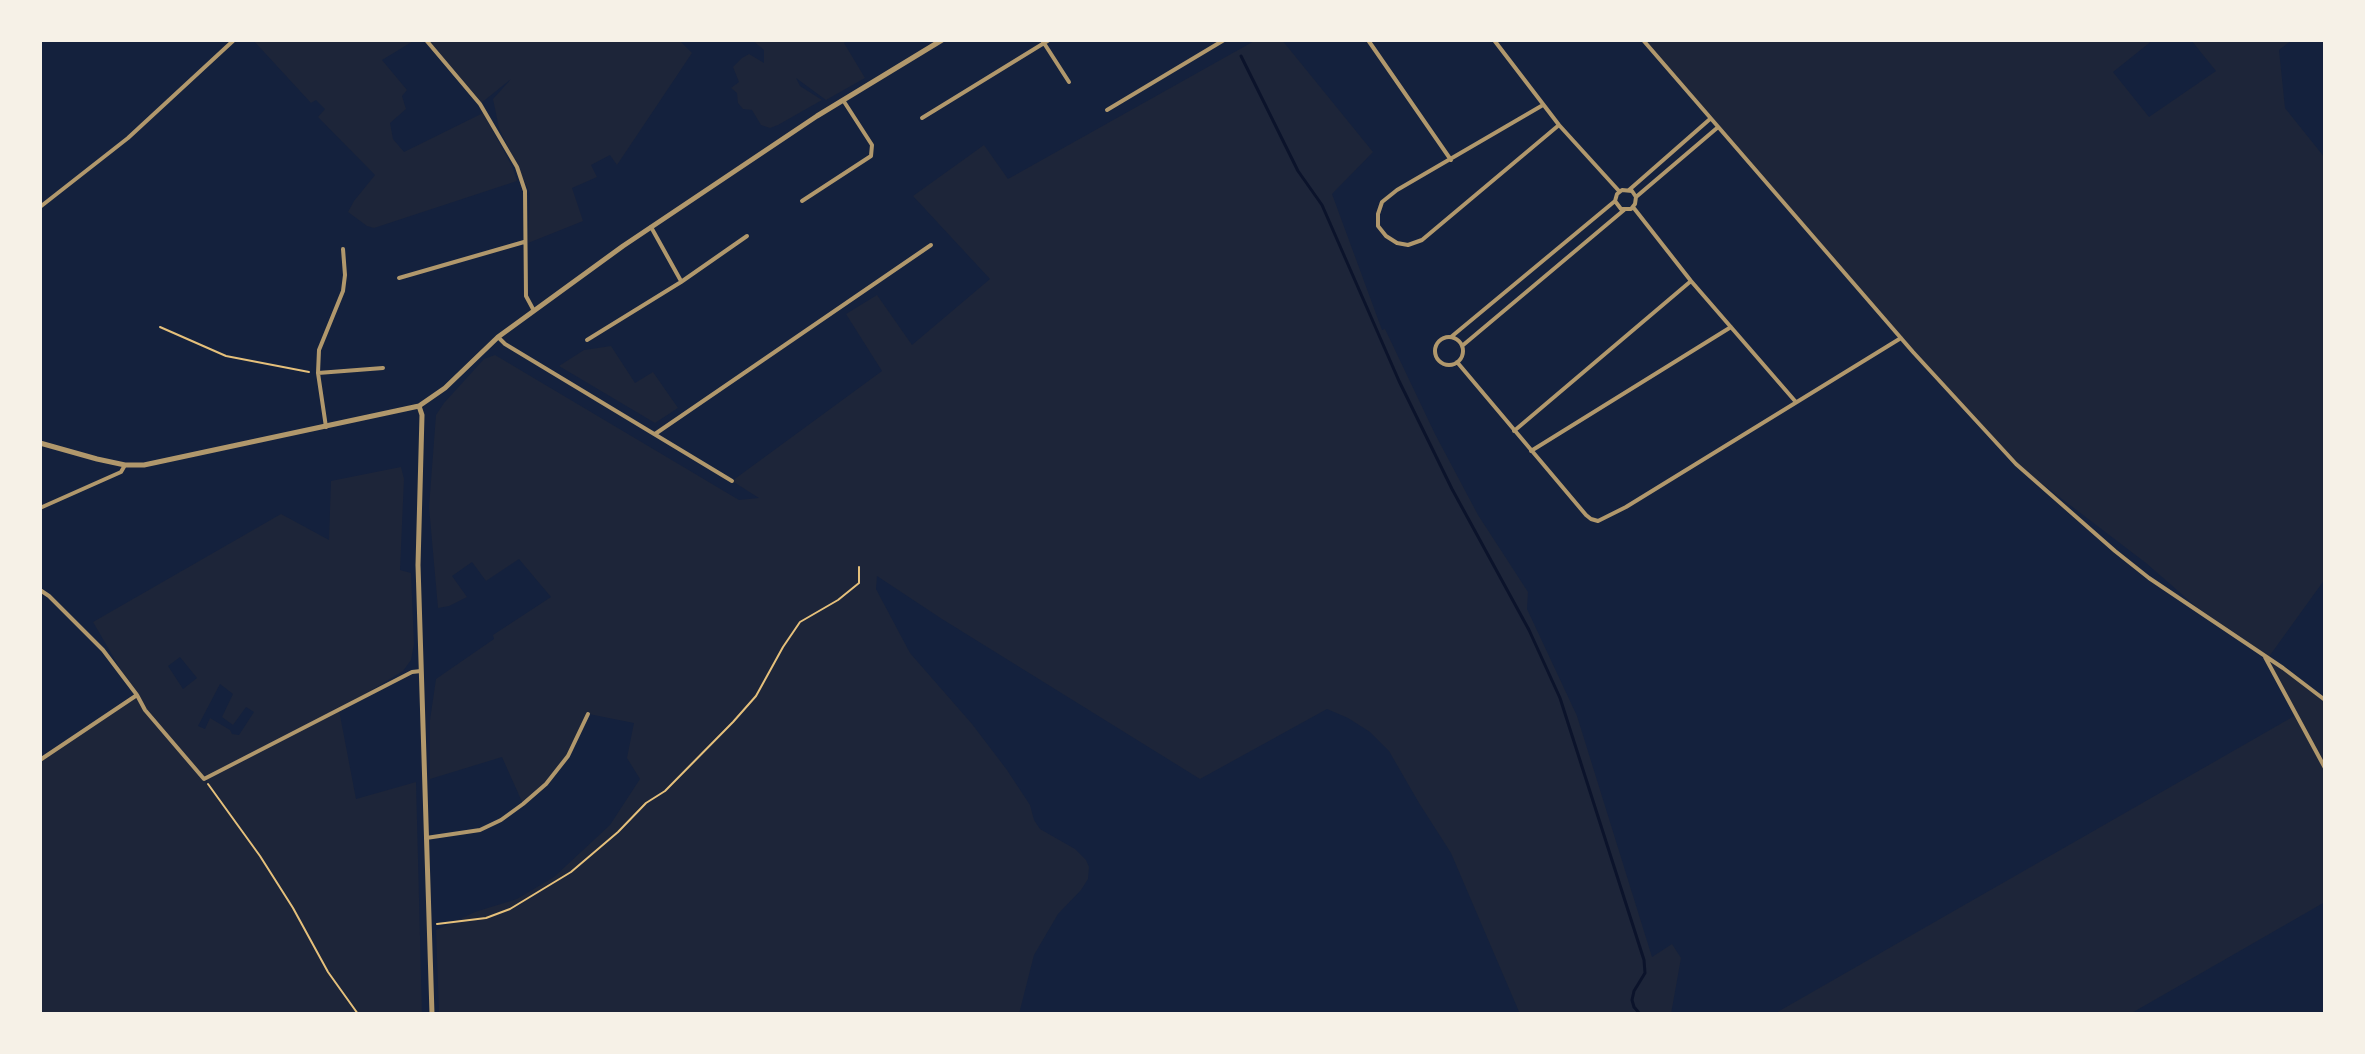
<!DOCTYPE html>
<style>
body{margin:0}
#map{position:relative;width:2365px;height:1054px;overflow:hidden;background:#14213d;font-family:"Varela Round",sans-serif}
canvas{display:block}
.frame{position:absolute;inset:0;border:42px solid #f6f1e7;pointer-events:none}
</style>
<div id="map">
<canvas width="2365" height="1054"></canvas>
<div class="frame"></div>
</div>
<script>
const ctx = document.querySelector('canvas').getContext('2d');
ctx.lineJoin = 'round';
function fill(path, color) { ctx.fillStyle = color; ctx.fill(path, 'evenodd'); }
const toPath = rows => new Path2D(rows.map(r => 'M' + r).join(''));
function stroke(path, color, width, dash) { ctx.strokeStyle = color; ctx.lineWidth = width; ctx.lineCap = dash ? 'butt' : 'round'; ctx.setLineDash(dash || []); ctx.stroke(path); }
fill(toPath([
 [253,40,415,40,382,60,407,90,402,96,406,109,390,123,393,139,404,152,483,113,512,166,517,181,374,228,367,226,348,212,354,201,375,175,318,117,325,109,316,100,311,103],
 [426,40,679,40,692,53,617,165,610,155,591,165,597,177,572,188,583,221,528,243,530,193,499,128,493,99,511,79,480,104],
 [752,40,846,40,844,43,865,78,826,100,796,78,800,86,822,100,778,125,770,128,761,125,752,110,743,109,738,103,737,93,731,88,739,82,733,67,742,58,749,54,764,63,764,50],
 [1256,40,1282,40,1373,152,1332,194,1382,330,1385,329,1435,434,1478,515,1528,592,1527,609,1577,716,1652,957,1672,944,1681,958,1671,1014,1520,1014,1451,853,1419,803,1389,751,1370,732,1348,718,1327,709,1200,779,942,619,877,576,876,589,910,653,972,724,1007,770,1030,805,1034,820,1040,829,1075,849,1086,860,1089,867,1088,879,1081,890,1058,914,1034,955,1019,1014,439,1014,436,930,475,912,517,899,554,877,610,825,640,779,627,758,634,723,589,714,578,740,546,784,523,804,502,757,430,779,430,720,436,679,494,639,493,635,551,597,519,559,486,581,472,562,452,576,467,597,449,606,438,608,429,507,436,415,444,403,484,359,495,355,739,500,759,498,732,481,882,371,846,314,877,295,912,345,990,279,913,196,984,145,1008,179],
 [1646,40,2153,40,2113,72,2149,117,2216,71,2191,40,2292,40,2279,50,2285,108,2325,158,2325,579,2268,658,2325,700,2325,902,2130,1014,1774,1014,2296,715,2264,655,2217,625,2146,563,2016,464,1898,335,1778,197],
 [611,346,635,383,653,372,678,408,655,423,559,366,584,350],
 [401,467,404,479,400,570,411,573,414,644,411,660,403,671,339,710,356,799,416,782,422,1014,40,1014,40,760,136,696,93,622,281,514,329,540,331,481],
 [180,657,197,678,183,689,168,666],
 [220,684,233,694,222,717,233,725,246,707,254,712,239,735,232,734,230,730,210,718,205,729,198,726]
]), '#1d2539');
stroke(toPath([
 [1241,56,1298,171,1322,205,1399,381,1452,489,1529,630,1560,698,1644,960,1645,973,1634,991,1632,1000,1634,1007,1640,1014]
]), '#0b132b', 3);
stroke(toPath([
 [160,327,226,356,309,372],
 [208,784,260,856,293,908,328,972,358,1014],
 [437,924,486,918,510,909,571,872,618,832,646,803,665,791,733,722,756,696,783,647,800,622,838,600,859,583,859,567]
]), '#e5c07b', 2);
stroke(toPath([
 [426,40,480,104,517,167,525,191,526,296,533,309],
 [1042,40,1069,82],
 [1368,40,1451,160],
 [1494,40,1559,125,1619,191],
 [1643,40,1913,352,2016,464,2115,551,2149,578,2283,668,2325,700],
 [1543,105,1397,190,1382,202,1378,214,1378,226,1386,236,1397,243,1408,245,1422,240,1559,125],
 [1107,110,1224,40],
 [922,118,1049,40],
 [1629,190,1710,119],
 [1636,197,1632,191,1622,190,1617,194,1615,201,1621,209,1631,209,1635,204,1636,197,1717,128],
 [802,201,871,156,872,145,843,100],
 [40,207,128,138,234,40],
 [1633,207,1691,281,1795,401],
 [651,227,681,281],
 [399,278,524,242],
 [498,337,505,344,732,481],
 [1451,337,1615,201],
 '1435 351a14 14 0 1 1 28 0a14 14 0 1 1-28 0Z',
 [587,340,681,282,747,236],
 [1462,346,1624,210],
 [1457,362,1586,515,1591,519,1598,521,1626,507,1901,338],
 [318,373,383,368],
 [326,427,318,373,319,350,343,291,345,275,343,249],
 [1514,431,1691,281],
 [655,434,931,245],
 [1531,451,1731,327],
 [40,508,121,472,125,465],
 [40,590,49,596,103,650,137,695,145,710,204,779,412,672,421,671],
 [2265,657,2325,768],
 [40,760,137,695],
 [426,838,480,830,501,820,523,804,546,784,568,756,588,714]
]), '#b1986c', 4);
stroke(toPath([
 [419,406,422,415,418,565,432,1014],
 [40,443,97,459,125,465,144,465,419,406,445,388,498,337,623,246,817,116,942,40]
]), '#b1986c', 5);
</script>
